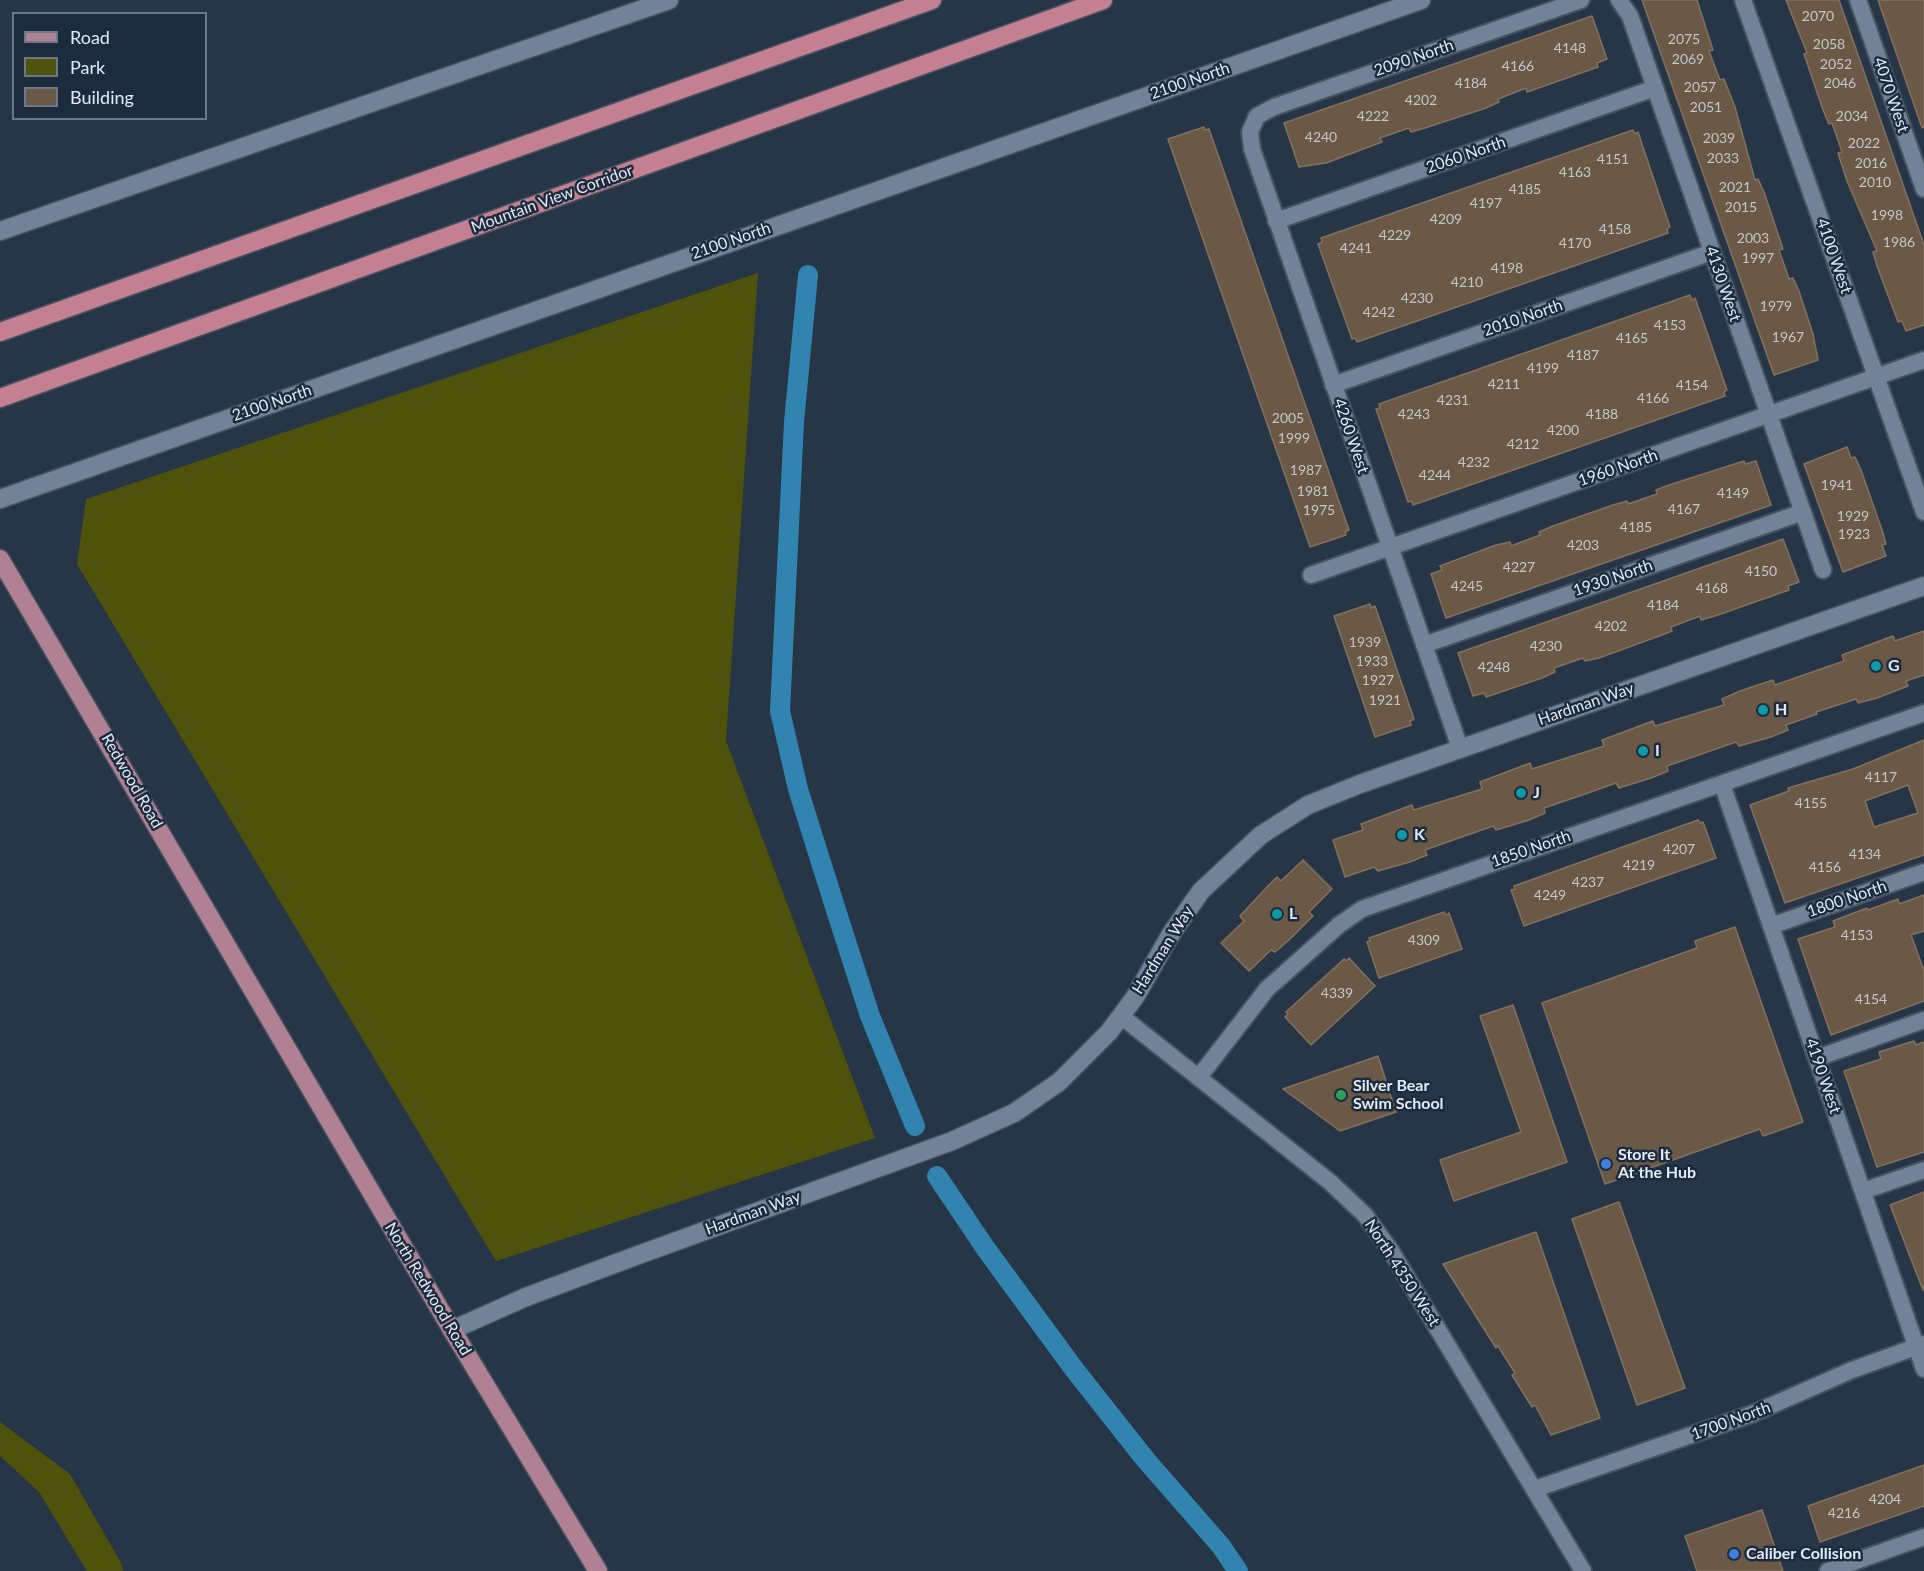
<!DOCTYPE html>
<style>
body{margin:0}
#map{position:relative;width:1924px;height:1571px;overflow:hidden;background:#273647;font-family:Lato,sans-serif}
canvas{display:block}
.legend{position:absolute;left:12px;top:12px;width:195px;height:108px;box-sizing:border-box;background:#1d2c3c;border:2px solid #6b7886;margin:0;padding:8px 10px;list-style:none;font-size:18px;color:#e1eaf5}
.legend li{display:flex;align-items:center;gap:12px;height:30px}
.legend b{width:30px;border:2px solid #6b7886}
</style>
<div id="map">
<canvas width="1924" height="1571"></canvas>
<ul class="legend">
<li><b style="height:8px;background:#b08192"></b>Road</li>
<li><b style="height:16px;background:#4f520b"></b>Park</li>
<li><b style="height:16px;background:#6b5947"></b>Building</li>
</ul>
</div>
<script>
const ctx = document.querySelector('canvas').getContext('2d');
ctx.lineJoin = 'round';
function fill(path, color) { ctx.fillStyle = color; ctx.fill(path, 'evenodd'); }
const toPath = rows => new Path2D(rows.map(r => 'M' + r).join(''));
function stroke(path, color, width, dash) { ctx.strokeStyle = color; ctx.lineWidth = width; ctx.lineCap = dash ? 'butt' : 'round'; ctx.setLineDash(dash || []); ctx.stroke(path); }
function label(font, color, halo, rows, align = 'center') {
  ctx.font = font + ' Lato,sans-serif'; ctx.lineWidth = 5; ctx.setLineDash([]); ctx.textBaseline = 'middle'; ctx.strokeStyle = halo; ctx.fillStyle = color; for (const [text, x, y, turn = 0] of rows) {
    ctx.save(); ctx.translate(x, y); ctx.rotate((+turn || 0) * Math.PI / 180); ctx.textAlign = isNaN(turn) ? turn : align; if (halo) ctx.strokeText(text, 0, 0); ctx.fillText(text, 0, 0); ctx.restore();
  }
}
fill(toPath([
 [758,273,726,741,875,1138,496,1261,77,564,86,499],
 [0,1422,70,1474,121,1563,123,1571,87,1571,39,1492,0,1456]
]), '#4f520b');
stroke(toPath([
 [808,275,794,422,780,711,798,789,835,907,870,1016,915,1126],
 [937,1176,986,1249,1074,1369,1145,1459,1221,1546,1238,1571]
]), '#3183b0', 20);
const building = toPath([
 [1642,0,1697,0,1713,50,1709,51,1720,80,1724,79,1735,107,1755,180,1758,179,1764,192,1783,249,1779,250,1789,279,1793,278,1799,291,1813,334,1818,360,1774,375,1642,0],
 [1786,0,1839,0,1924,245,1924,325,1906,331,1902,321,1898,322,1877,266,1873,252,1877,251,1847,181,1838,153,1842,152,1832,123,1829,124,1823,110,1804,54,1807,53,1786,0],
 [1878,0,1924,0,1924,127,1922,128,1878,0],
 [1592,16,1607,59,1597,63,1598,67,1527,92,1526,88,1498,99,1499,102,1486,108,1425,128,1411,132,1409,128,1380,138,1382,142,1326,163,1299,167,1284,123,1592,16],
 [1204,127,1205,130,1209,129,1349,530,1345,532,1346,535,1310,547,1168,139,1204,127],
 [1633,130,1635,134,1638,132,1650,168,1670,227,1667,229,1668,233,1357,342,1355,338,1352,339,1318,244,1322,242,1321,238,1633,130],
 [1690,295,1692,300,1695,298,1717,361,1727,390,1724,392,1725,396,1413,505,1412,501,1408,502,1376,409,1380,408,1379,404,1690,295],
 [1847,447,1851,458,1855,457,1861,470,1882,530,1886,544,1882,545,1886,556,1843,572,1804,464,1847,447],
 [1744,461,1745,464,1756,461,1771,505,1446,618,1431,574,1442,570,1440,566,1496,545,1510,542,1511,546,1540,535,1539,532,1553,526,1613,505,1627,501,1628,504,1657,494,1656,490,1669,485,1744,461],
 [1783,539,1799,582,1788,586,1789,590,1715,616,1701,620,1700,616,1671,627,1672,631,1659,636,1599,658,1585,661,1583,658,1554,668,1555,672,1542,678,1486,697,1484,693,1473,696,1458,653,1783,539],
 [1370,604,1371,608,1375,606,1414,719,1410,721,1411,725,1375,737,1334,616,1370,604],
 [1924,631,1924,675,1906,681,1908,686,1877,698,1858,703,1856,699,1816,712,1817,714,1786,725,1788,730,1771,737,1739,746,1736,742,1667,766,1668,771,1651,778,1619,788,1616,783,1588,793,1544,808,1545,813,1529,820,1496,830,1493,826,1456,839,1425,850,1427,855,1410,862,1378,871,1374,867,1345,877,1333,840,1363,830,1361,824,1412,805,1414,810,1482,789,1480,782,1530,763,1532,769,1604,746,1602,740,1653,721,1655,726,1724,705,1722,699,1740,691,1773,680,1775,685,1844,661,1842,655,1893,636,1895,641,1924,631],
 [1924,740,1924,855,1785,903,1750,805,1789,791,1788,788,1853,769,1924,740],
 [1908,785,1918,813,1874,827,1865,801,1908,785],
 [1698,820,1700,823,1703,822,1716,858,1524,926,1511,890,1515,889,1514,886,1698,820],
 [1303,860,1332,889,1309,912,1313,916,1290,939,1275,952,1271,950,1249,971,1221,943,1244,921,1240,916,1267,887,1277,877,1281,881,1303,860],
 [1924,895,1924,931,1911,935,1924,971,1924,1001,1831,1035,1798,939,1835,927,1833,921,1867,908,1868,910,1898,899,1899,904,1924,895],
 [1444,912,1446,915,1449,913,1462,949,1379,978,1367,942,1370,941,1369,938,1444,912],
 [1735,927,1803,1122,1763,1136,1760,1129,1605,1184,1542,1003,1697,948,1695,941,1735,927],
 [1349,958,1375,986,1311,1045,1285,1017,1288,1014,1286,1012,1344,959,1346,961,1349,958],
 [1513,1005,1567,1162,1454,1201,1440,1160,1521,1132,1480,1016,1513,1005],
 [1914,1041,1916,1045,1924,1042,1924,1152,1877,1167,1844,1071,1881,1059,1879,1052,1914,1041],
 [1378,1056,1396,1112,1340,1131,1283,1089,1378,1056],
 [1924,1192,1924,1290,1923,1290,1890,1205,1924,1192],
 [1619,1202,1685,1388,1637,1405,1572,1219,1619,1202],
 [1536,1232,1600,1418,1551,1435,1535,1405,1532,1407,1512,1375,1515,1373,1498,1346,1496,1348,1443,1264,1536,1232],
 [1924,1465,1924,1506,1820,1542,1808,1506,1924,1465],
 [1762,1510,1783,1571,1697,1571,1685,1536,1762,1510]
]);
fill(building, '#6b5947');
stroke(building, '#83715e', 1.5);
const minor = toPath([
 [1619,0,1630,16,1823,570],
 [1743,0,1924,512],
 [1858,0,1924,189],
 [1276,221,1655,88],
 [1333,385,1712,252],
 [1311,575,1924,360],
 [1424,645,1803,512],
 [1460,748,1252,149,1250,132,1257,116,1274,107,1581,0],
 [1722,784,1924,1369],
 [1771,926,1924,872],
 [1121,1016,1330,1182,1365,1215,1391,1251,1583,1571],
 [1817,1058,1924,1020],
 [1199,1077,1267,989,1339,925,1362,909,1924,713],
 [1863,1191,1924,1170],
 [1535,1489,1752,1414,1852,1370,1924,1344],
 [1828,1571,1924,1537]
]);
const tertiary = toPath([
 [452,1330,526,1297,630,1258,952,1141,1014,1113,1059,1082,1109,1032,1135,997,1171,934,1201,891,1261,835,1308,805,1360,784,1924,586]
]);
const secondary = toPath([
 [0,231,669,0],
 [0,499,1421,0]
]);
const primary = toPath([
 [0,559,452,1330,598,1571]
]);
const trunk = toPath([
 [0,332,932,0],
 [0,398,1103,0]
]);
stroke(minor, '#465261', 20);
stroke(tertiary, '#465261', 21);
stroke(secondary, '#465261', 21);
stroke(primary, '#465261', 21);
stroke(trunk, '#465261', 21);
stroke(minor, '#728397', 16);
stroke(tertiary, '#728397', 18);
stroke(secondary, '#728397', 18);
stroke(primary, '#b08192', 18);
stroke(trunk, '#c48090', 18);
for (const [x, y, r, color] of [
 [1876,666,6,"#0f9aa8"],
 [1763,710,6,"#0f9aa8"],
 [1643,751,6,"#0f9aa8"],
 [1521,793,6,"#0f9aa8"],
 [1402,835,6,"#0f9aa8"],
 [1277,914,6,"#0f9aa8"],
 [1341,1095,6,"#2e9e5b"],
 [1606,1164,6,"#3f7fe0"],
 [1734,1554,6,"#3f7fe0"]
]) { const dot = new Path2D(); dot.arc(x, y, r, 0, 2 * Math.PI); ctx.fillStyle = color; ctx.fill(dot); stroke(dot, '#1d2c3c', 2); }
label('14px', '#c4c6ca', null, [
 ["2070",1818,16],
 ["2075",1684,39],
 ["2058",1829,44],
 ["4148",1570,48],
 ["2069",1688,59],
 ["2052",1836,64],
 ["4166",1518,66],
 ["4184",1471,83],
 ["2046",1840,83],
 ["2057",1700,87],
 ["4202",1421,100],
 ["2051",1706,107],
 ["4222",1373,116],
 ["2034",1852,116],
 ["4240",1321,137],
 ["2039",1719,138],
 ["2022",1864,143],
 ["2033",1723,158],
 ["4151",1613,159],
 ["2016",1871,163],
 ["4163",1575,172],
 ["2010",1875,182],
 ["2021",1735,187],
 ["4185",1525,189],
 ["4197",1486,203],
 ["2015",1741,207],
 ["1998",1887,215],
 ["4209",1446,219],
 ["4158",1615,229],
 ["4229",1395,235],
 ["2003",1753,238],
 ["1986",1899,242],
 ["4170",1575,243],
 ["4241",1356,248],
 ["1997",1758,258],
 ["4198",1507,268],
 ["4210",1467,282],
 ["4230",1417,298],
 ["1979",1776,306],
 ["4242",1379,312],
 ["4153",1670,325],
 ["1967",1788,337],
 ["4165",1632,338],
 ["4187",1583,355],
 ["4199",1543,368],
 ["4211",1504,384],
 ["4154",1692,385],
 ["4166",1653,398],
 ["4231",1453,400],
 ["4243",1414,414],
 ["4188",1602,414],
 ["2005",1288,418],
 ["4200",1563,430],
 ["1999",1294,438],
 ["4212",1523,444],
 ["4232",1474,462],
 ["1987",1306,470],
 ["4244",1435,475],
 ["1941",1837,485],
 ["1981",1313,491],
 ["4149",1733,493],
 ["4167",1684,509],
 ["1975",1319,510],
 ["1929",1853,516],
 ["4185",1636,527],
 ["1923",1854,534],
 ["4203",1583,545],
 ["4227",1519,567],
 ["4150",1761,571],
 ["4245",1467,586],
 ["4168",1712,588],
 ["4184",1663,605],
 ["4202",1611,626],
 ["1939",1365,642],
 ["4230",1546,646],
 ["1933",1372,661],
 ["4248",1494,667],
 ["1927",1378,680],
 ["1921",1385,700],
 ["4117",1881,777],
 ["4155",1811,803],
 ["4207",1679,849],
 ["4134",1865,854],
 ["4219",1639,865],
 ["4156",1825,867],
 ["4237",1588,882],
 ["4249",1550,895],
 ["4153",1857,935],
 ["4309",1424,940],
 ["4339",1337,993],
 ["4154",1871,999],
 ["4204",1885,1499],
 ["4216",1844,1513]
]);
label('16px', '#e1eaf5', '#1d2c3c', [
 ["2090 North",1414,58,-19],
 ["2100 North",1190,81,-19],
 ["4070 West",1891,95,71],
 ["2060 North",1466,155,-19],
 ["Mountain View Corridor",552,199,-20],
 ["2100 North",731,241,-19],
 ["4100 West",1834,256,71],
 ["4130 West",1723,284,71],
 ["2010 North",1523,318,-19],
 ["2100 North",272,403,-19],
 ["4260 West",1351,436,71],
 ["1960 North",1618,468,-19],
 ["1930 North",1613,578,-19],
 ["Hardman Way",1586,704,-19],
 ["Redwood Road",132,781,60],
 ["1850 North",1531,849,-19],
 ["1800 North",1847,899,-19],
 ["Hardman Way",1163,950,-58],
 ["4190 West",1823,1076,71],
 ["Hardman Way",753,1213,-20],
 ["North 4350 West",1402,1273,57],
 ["North Redwood Road",428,1289,59],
 ["1700 North",1731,1421,-20]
]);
label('bold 16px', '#e1eaf5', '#1d2c3c', [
 ["G",1888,666],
 ["H",1775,710],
 ["I",1655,751],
 ["J",1533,793],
 ["K",1414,835],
 ["L",1289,914],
 ["Silver Bear",1353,1086],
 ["Swim School",1353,1104],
 ["Store It",1618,1155],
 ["At the Hub",1618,1173],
 ["Caliber Collision",1746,1554]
], 'left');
</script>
